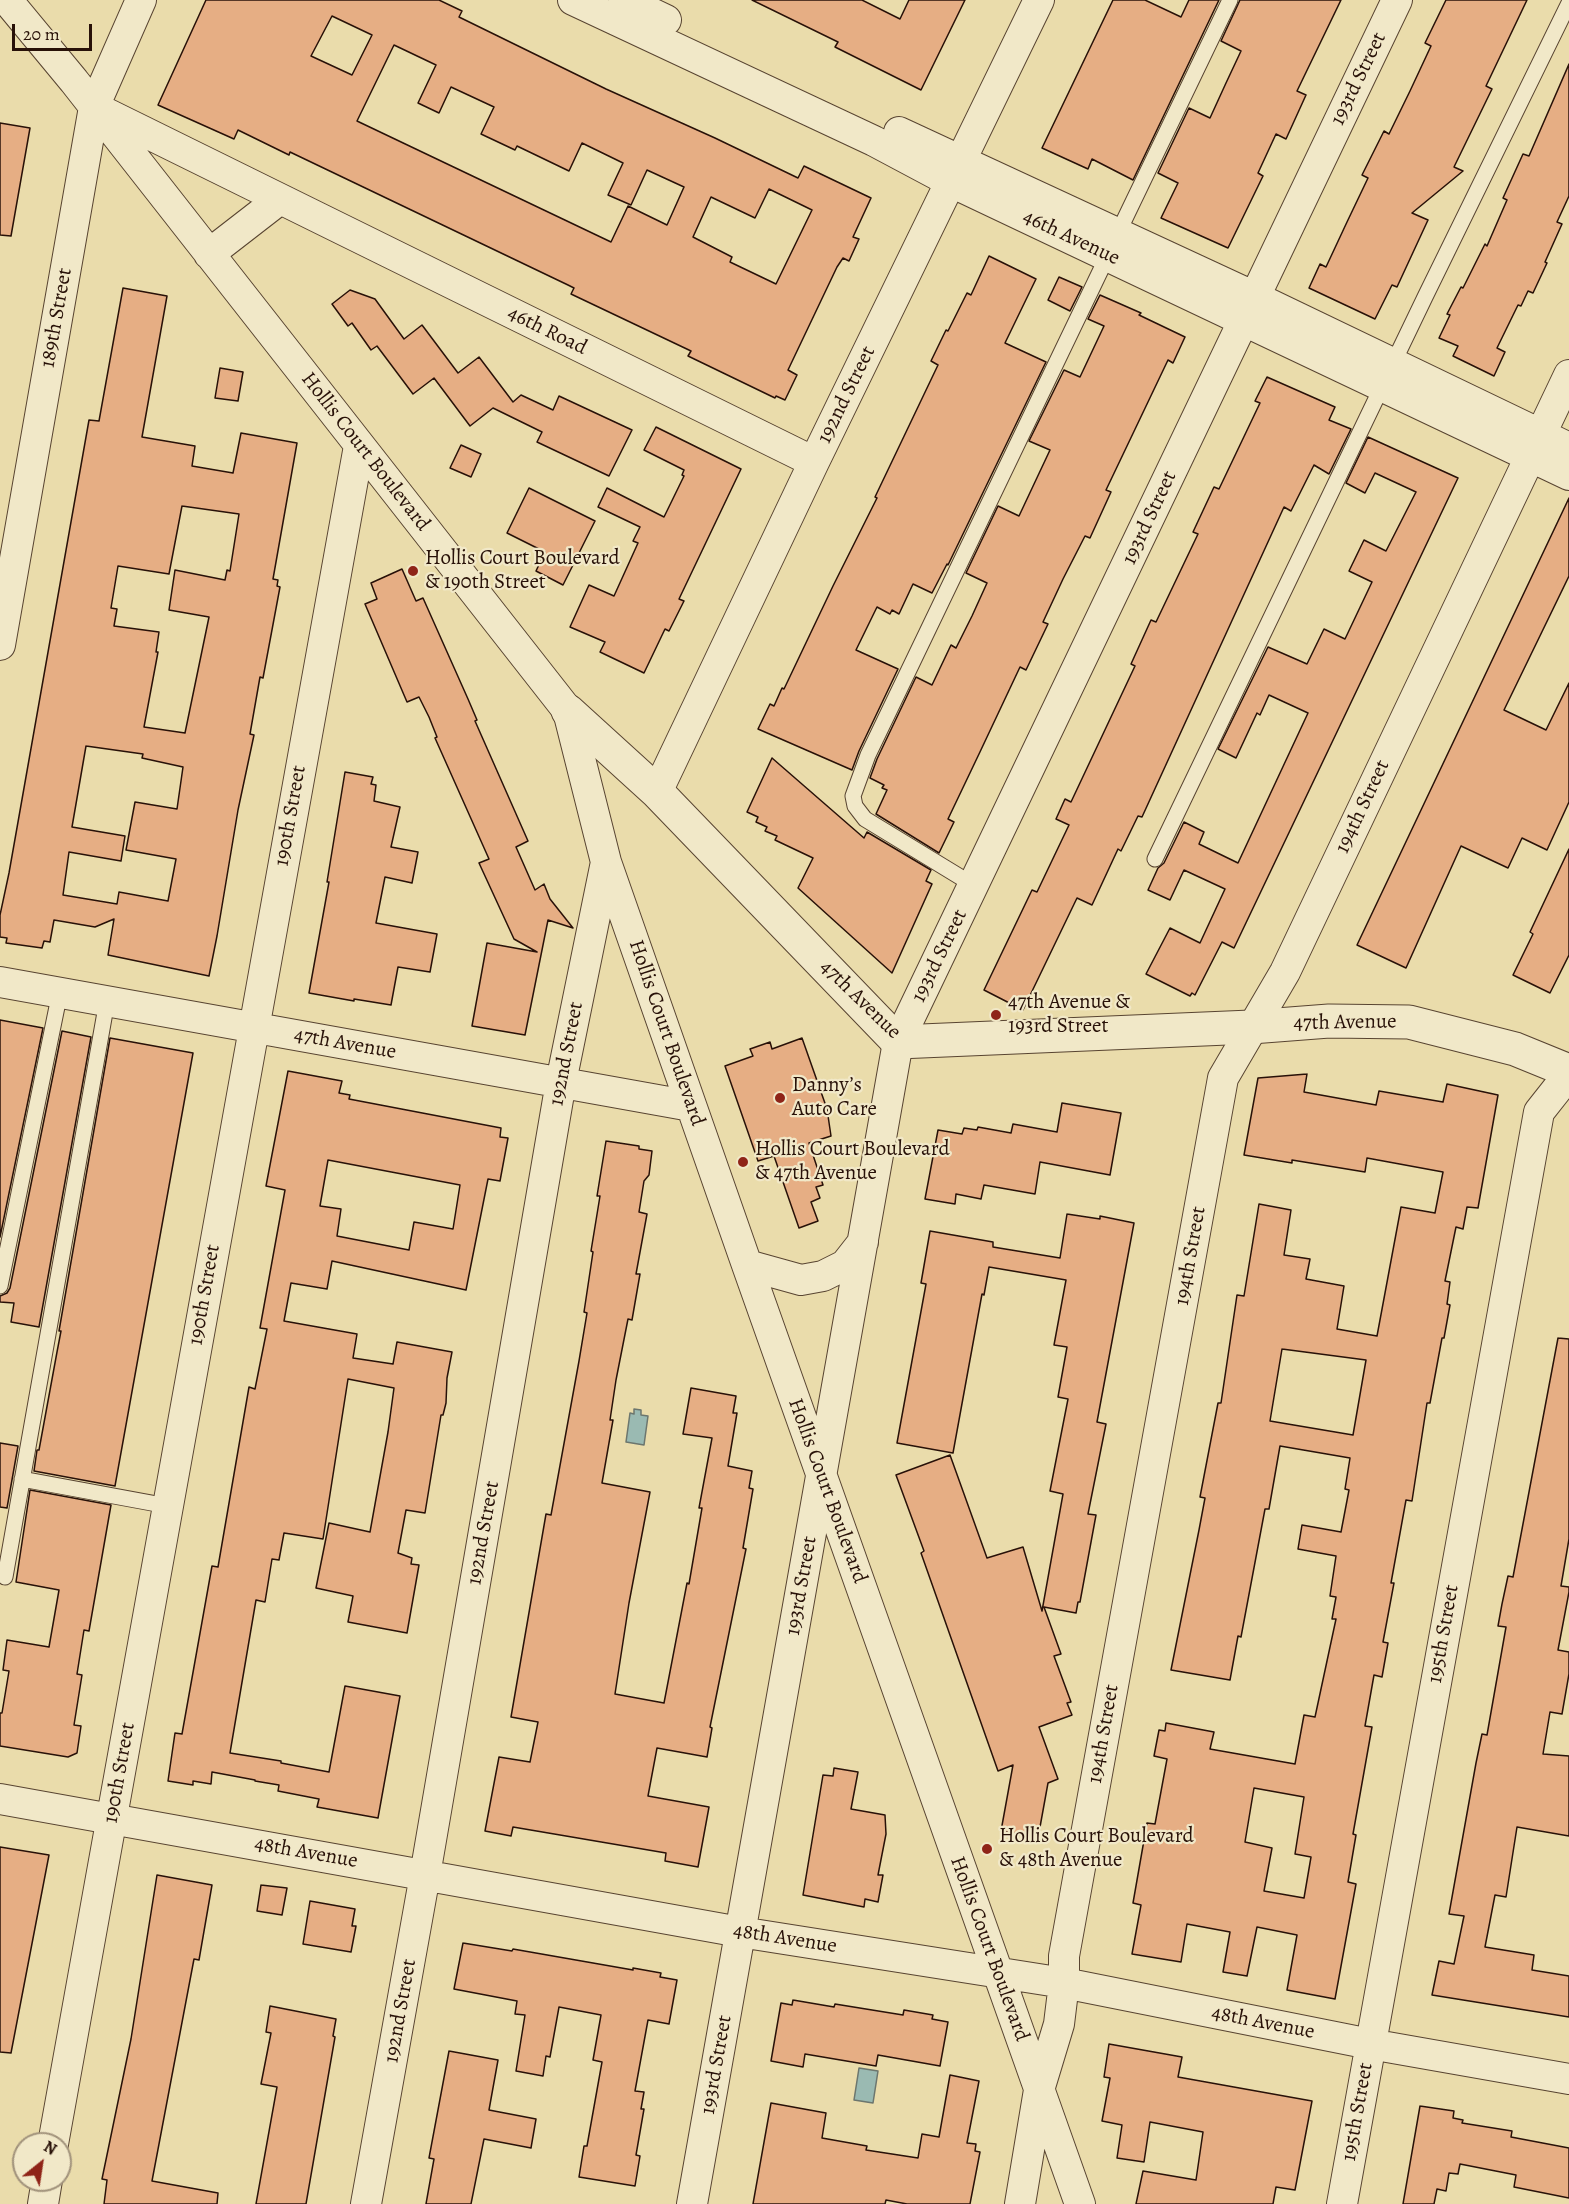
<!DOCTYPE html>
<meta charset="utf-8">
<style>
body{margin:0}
#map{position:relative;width:1569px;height:2204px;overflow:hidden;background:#eadcab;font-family:Alegreya,serif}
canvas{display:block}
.north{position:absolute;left:12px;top:2132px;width:60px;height:60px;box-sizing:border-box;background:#f1e8c8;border:2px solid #a1927b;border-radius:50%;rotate:30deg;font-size:16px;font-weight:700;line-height:24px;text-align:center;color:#281108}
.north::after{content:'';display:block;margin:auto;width:21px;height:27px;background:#8f2418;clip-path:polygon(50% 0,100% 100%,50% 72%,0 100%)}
.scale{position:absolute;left:12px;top:24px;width:80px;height:27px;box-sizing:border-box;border:3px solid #281108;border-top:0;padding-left:8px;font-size:18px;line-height:21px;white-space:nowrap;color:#281108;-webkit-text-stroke:4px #f1e8c8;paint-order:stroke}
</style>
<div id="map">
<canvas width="1569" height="2204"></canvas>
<div class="north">N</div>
<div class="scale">20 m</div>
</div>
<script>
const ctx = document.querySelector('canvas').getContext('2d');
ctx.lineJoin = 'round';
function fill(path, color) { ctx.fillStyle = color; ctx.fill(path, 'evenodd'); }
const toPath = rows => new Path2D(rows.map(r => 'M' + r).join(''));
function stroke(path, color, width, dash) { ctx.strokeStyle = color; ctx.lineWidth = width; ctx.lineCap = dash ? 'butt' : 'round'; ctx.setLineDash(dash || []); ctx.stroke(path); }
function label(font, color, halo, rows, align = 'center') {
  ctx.font = font + ' Alegreya,serif'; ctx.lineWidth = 4.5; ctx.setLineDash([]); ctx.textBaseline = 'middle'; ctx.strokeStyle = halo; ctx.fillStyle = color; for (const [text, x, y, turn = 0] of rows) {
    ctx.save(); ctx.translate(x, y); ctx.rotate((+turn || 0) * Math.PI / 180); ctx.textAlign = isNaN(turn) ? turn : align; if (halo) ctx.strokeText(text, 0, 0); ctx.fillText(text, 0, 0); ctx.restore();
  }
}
const water = toPath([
 [634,1409,641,1410,641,1415,648,1416,644,1445,626,1442,630,1413,634,1414,634,1409],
 [859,2068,878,2071,873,2103,854,2100,859,2068]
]);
fill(water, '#9abab2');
stroke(water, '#6c766e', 1.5);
const building = toPath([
 [206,0,439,0,462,11,459,17,606,89,715,138,798,178,804,166,871,198,853,237,859,239,849,261,843,258,837,267,788,370,797,375,785,400,776,396,775,398,688,356,691,351,571,294,574,288,568,285,290,152,289,155,238,130,234,139,158,105,206,0],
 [332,16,372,35,352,75,311,56,332,16],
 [394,45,436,65,418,103,439,113,451,87,494,107,481,134,515,150,517,146,569,171,582,143,623,163,608,195,631,205,647,170,684,187,667,225,628,206,611,242,357,121,394,45],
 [769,189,812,210,776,284,730,262,732,257,693,237,711,197,755,218,769,189],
 [752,0,862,0,900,19,909,0,965,0,921,90,835,47,838,42,752,0],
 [1113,0,1145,0,1181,17,1189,0,1219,0,1133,180,1092,159,1088,169,1042,148,1113,0],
 [1240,0,1341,0,1297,91,1306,95,1286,139,1276,134,1258,173,1263,176,1228,248,1161,218,1178,183,1158,173,1189,108,1210,118,1226,83,1241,51,1221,41,1240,0],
 [1446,0,1527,0,1486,86,1492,89,1454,167,1463,171,1412,213,1428,220,1397,287,1392,285,1375,319,1309,288,1320,264,1326,267,1347,222,1368,178,1362,175,1384,131,1389,134,1410,91,1431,46,1425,43,1446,0],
 [1569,64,1569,196,1557,222,1562,224,1545,262,1547,263,1533,293,1528,291,1521,306,1518,305,1497,348,1505,352,1494,376,1453,356,1458,346,1439,338,1450,315,1447,314,1461,287,1463,288,1485,244,1487,246,1507,200,1503,198,1523,154,1529,156,1569,64],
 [0,123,30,128,11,236,0,235,0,123],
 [989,256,1036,279,1005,343,1046,362,948,565,947,564,932,593,913,584,899,614,892,610,890,614,877,607,856,650,898,669,859,751,852,770,758,729,770,704,774,706,782,688,784,689,833,586,877,498,875,497,938,365,931,361,946,330,948,331,967,293,971,295,989,256],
 [1059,277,1082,287,1070,311,1048,300,1059,277],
 [123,288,167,296,142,437,195,446,192,466,233,473,241,433,297,443,273,579,278,580,277,586,280,587,263,678,260,677,250,734,254,735,238,810,217,936,209,976,108,955,114,919,95,927,54,920,50,942,44,941,42,948,6,943,7,938,0,937,0,915,9,873,89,420,99,421,123,288],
 [182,506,239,514,230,571,227,570,225,580,175,570,169,610,209,617,185,733,144,727,158,652,156,652,159,632,114,626,117,609,111,608,118,566,169,574,182,506],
 [86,746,143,754,142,758,183,767,177,809,135,802,126,850,176,859,168,901,119,892,117,904,63,895,69,852,121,861,125,836,72,827,86,746],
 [350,290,375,299,404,339,422,325,458,373,479,357,513,402,521,395,553,410,559,396,632,430,609,476,537,442,542,432,493,408,470,426,434,378,413,394,377,346,371,350,352,323,348,326,332,304,350,290],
 [1100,295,1141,313,1139,315,1185,337,1173,363,1168,360,1127,446,1106,490,1111,492,1090,538,1085,536,1063,579,1043,622,1048,624,1026,670,1020,667,979,754,948,819,954,822,939,853,876,814,887,790,882,788,884,785,870,778,877,759,916,677,932,685,951,645,956,648,972,616,987,583,966,573,998,506,1019,516,1050,450,1029,441,1064,370,1080,377,1104,326,1088,319,1100,295],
 [220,368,243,372,238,401,215,398,220,368],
 [1267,377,1335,407,1329,420,1351,429,1329,474,1314,465,1291,511,1284,507,1142,817,1138,816,1121,851,1118,849,1092,905,1077,898,1023,1010,984,990,1032,890,1037,892,1069,825,1056,819,1065,799,1071,802,1135,666,1131,664,1151,620,1156,622,1198,534,1193,532,1214,487,1219,489,1260,403,1255,401,1267,377],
 [656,427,741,469,679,599,684,601,669,631,665,629,644,673,600,652,605,642,570,627,589,585,614,596,638,543,633,541,640,527,598,507,607,488,664,517,684,476,682,475,684,470,644,450,656,427],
 [1368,437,1458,478,1234,948,1222,942,1195,995,1192,993,1190,996,1146,974,1170,928,1200,943,1225,889,1184,870,1170,900,1148,890,1158,868,1164,863,1184,822,1204,832,1199,844,1238,863,1308,713,1269,695,1260,715,1257,713,1236,758,1218,749,1268,647,1307,664,1324,629,1345,639,1372,582,1349,571,1364,540,1386,551,1416,492,1375,473,1365,493,1346,483,1368,437],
 [461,445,481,454,471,477,450,468,461,445],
 [529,488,595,521,563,585,536,571,545,552,507,533,529,488],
 [1569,498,1569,576,1504,710,1546,730,1569,683,1569,802,1547,850,1522,838,1508,868,1461,846,1406,968,1357,945,1569,498],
 [402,569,416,601,423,598,468,699,477,720,475,721,528,841,516,847,535,890,544,884,550,899,573,928,548,920,525,1035,472,1026,487,943,537,952,514,939,479,863,489,859,435,738,437,737,429,717,419,697,407,702,365,604,377,599,371,583,402,569],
 [772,758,864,838,867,832,931,870,926,881,932,884,892,973,798,888,813,858,775,840,777,836,765,831,767,827,756,822,758,817,747,812,772,758],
 [345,772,373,777,371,784,376,785,374,801,400,807,391,847,418,852,412,883,385,877,376,923,437,934,430,972,398,967,391,1005,354,999,354,1001,309,993,329,882,327,882,345,772],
 [1569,849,1569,955,1550,993,1513,975,1533,934,1530,932,1569,849],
 [0,1020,43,1028,0,1237,0,1020],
 [62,1031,91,1037,39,1327,11,1322,14,1303,0,1302,0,1296,7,1293,10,1288,62,1031],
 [110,1038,193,1053,115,1486,34,1471,37,1450,39,1450,57,1352,61,1331,59,1331,110,1038],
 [802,1038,827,1109,831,1136,809,1143,823,1185,816,1187,820,1198,811,1202,818,1221,799,1228,774,1156,758,1161,725,1066,753,1056,750,1049,770,1042,772,1049,802,1038],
 [288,1071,342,1081,339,1093,350,1095,349,1099,501,1128,500,1137,508,1138,500,1181,488,1179,466,1290,332,1261,327,1289,291,1283,284,1321,357,1334,353,1358,393,1364,397,1342,452,1352,447,1378,446,1403,443,1415,441,1415,425,1513,406,1510,398,1553,412,1558,411,1564,419,1565,407,1633,348,1622,353,1596,316,1588,329,1523,370,1532,388,1432,394,1388,348,1379,323,1539,284,1533,279,1560,272,1559,265,1602,256,1600,231,1747,230,1753,281,1761,281,1763,329,1772,345,1686,400,1696,378,1818,317,1807,319,1799,278,1791,279,1785,255,1781,255,1780,212,1772,211,1784,193,1781,193,1785,168,1781,175,1733,182,1734,212,1566,218,1567,249,1387,255,1389,267,1329,260,1328,285,1190,266,1186,288,1071],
 [328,1160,460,1185,453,1229,414,1222,409,1250,337,1236,341,1209,320,1206,328,1160],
 [1307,1074,1304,1092,1376,1105,1379,1091,1443,1102,1447,1084,1498,1095,1478,1208,1467,1207,1463,1229,1456,1227,1445,1281,1450,1282,1447,1304,1450,1305,1444,1338,1442,1338,1430,1403,1427,1403,1412,1501,1406,1500,1391,1583,1394,1583,1383,1642,1388,1643,1382,1677,1374,1675,1365,1726,1372,1727,1353,1834,1356,1835,1348,1882,1356,1884,1335,1999,1287,1990,1297,1935,1257,1927,1247,1976,1223,1972,1230,1932,1187,1924,1181,1962,1132,1954,1141,1905,1133,1903,1147,1823,1155,1824,1167,1759,1154,1756,1159,1730,1165,1731,1166,1723,1214,1732,1210,1749,1295,1764,1304,1715,1315,1717,1336,1619,1332,1619,1336,1597,1330,1596,1336,1556,1298,1549,1302,1525,1341,1532,1349,1490,1345,1489,1350,1458,1280,1446,1269,1509,1265,1509,1241,1637,1238,1636,1230,1680,1171,1670,1199,1530,1205,1498,1200,1497,1218,1403,1221,1403,1237,1295,1244,1296,1259,1204,1291,1210,1284,1255,1310,1259,1306,1279,1344,1286,1337,1329,1377,1336,1401,1207,1435,1213,1443,1172,1367,1158,1365,1172,1292,1160,1292,1163,1244,1155,1258,1078,1307,1074],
 [1282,1349,1366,1360,1353,1435,1270,1421,1282,1349],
 [1254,1788,1304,1797,1295,1854,1311,1857,1304,1898,1264,1891,1272,1848,1245,1842,1254,1788],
 [1062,1103,1121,1113,1110,1175,1040,1162,1035,1194,984,1185,981,1199,956,1194,955,1204,925,1199,938,1130,962,1134,964,1128,977,1130,978,1127,1011,1133,1013,1124,1057,1132,1062,1103],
 [606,1141,639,1146,639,1149,652,1151,649,1175,644,1181,639,1212,647,1214,636,1274,640,1274,632,1320,628,1319,616,1380,610,1420,613,1420,602,1483,650,1492,629,1603,615,1694,664,1703,687,1583,689,1584,702,1508,699,1508,712,1438,683,1434,691,1388,736,1396,733,1413,737,1413,728,1466,752,1471,749,1488,753,1489,743,1548,746,1549,710,1727,712,1728,707,1757,657,1748,648,1796,709,1807,698,1867,665,1861,666,1853,513,1827,511,1836,485,1831,499,1757,530,1762,538,1722,511,1717,546,1514,551,1515,579,1361,587,1313,584,1312,593,1252,591,1251,600,1196,597,1196,606,1141],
 [1067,1214,1100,1219,1100,1216,1134,1223,1097,1422,1106,1424,1088,1514,1096,1515,1080,1602,1078,1602,1076,1613,1044,1607,1061,1654,1054,1656,1071,1702,1067,1703,1072,1715,1039,1727,1058,1779,1048,1783,1038,1838,1001,1831,1013,1765,998,1771,921,1553,924,1551,896,1475,950,1455,987,1558,1023,1547,1042,1611,1063,1494,1050,1491,1068,1399,1058,1397,1067,1347,1054,1345,1066,1280,989,1267,984,1295,982,1294,953,1453,897,1443,926,1284,921,1283,930,1231,993,1242,993,1247,1060,1258,1067,1214],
 [1558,1338,1569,1339,1569,1539,1561,1586,1569,1587,1569,1592,1558,1650,1569,1652,1569,1674,1562,1714,1550,1712,1543,1754,1569,1756,1569,1836,1517,1827,1506,1897,1495,1895,1485,1947,1534,1955,1532,1970,1569,1976,1569,2017,1432,1995,1439,1961,1454,1964,1464,1916,1449,1914,1476,1763,1482,1734,1487,1735,1506,1627,1498,1626,1502,1604,1508,1576,1513,1577,1558,1338],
 [0,1443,18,1446,7,1508,0,1507,0,1443],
 [30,1490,111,1505,89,1631,84,1630,77,1674,82,1675,74,1725,81,1726,77,1753,68,1757,0,1746,0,1713,2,1713,9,1671,3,1670,7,1640,49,1647,59,1590,16,1582,30,1490],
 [834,1768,858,1772,851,1809,885,1815,886,1834,878,1875,883,1875,878,1902,865,1899,864,1907,803,1895,823,1775,833,1776,834,1768],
 [0,1847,49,1855,11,2053,0,2052,0,1847],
 [157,1875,212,1885,199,1960,194,1959,152,2181,218,2193,217,2204,104,2204,107,2180,102,2179,131,2039,157,1875],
 [261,1885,287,1888,282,1915,257,1911,261,1885],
 [310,1901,355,1909,352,1926,356,1926,351,1952,303,1944,310,1901],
 [463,1943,512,1951,513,1949,633,1970,633,1968,661,1973,660,1977,677,1980,669,2024,648,2020,635,2091,644,2092,641,2109,644,2109,636,2155,640,2156,635,2186,579,2177,584,2146,587,2146,602,2062,593,2060,601,2015,559,2007,550,2057,546,2056,543,2076,516,2071,525,2015,515,2014,517,2001,454,1989,463,1943],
 [793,2000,834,2007,835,2004,903,2015,904,2010,933,2015,932,2019,948,2022,940,2066,878,2055,876,2066,805,2054,803,2067,771,2061,781,2003,792,2005,793,2000],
 [270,2006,336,2019,333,2036,335,2037,306,2204,256,2204,277,2087,261,2084,271,2033,266,2032,270,2006],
 [1109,2044,1182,2057,1178,2077,1312,2101,1295,2190,1276,2187,1273,2204,1136,2204,1143,2171,1196,2180,1203,2132,1150,2122,1144,2162,1117,2158,1122,2125,1102,2121,1110,2078,1104,2077,1109,2044],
 [449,2051,498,2060,489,2110,536,2119,531,2148,484,2139,471,2204,426,2204,434,2159,429,2158,449,2051],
 [950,2075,979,2081,967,2143,976,2144,975,2151,980,2152,970,2204,907,2204,886,2200,885,2204,753,2204,771,2103,826,2113,822,2138,867,2146,866,2150,918,2158,922,2134,939,2137,950,2075],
 [1420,2106,1454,2111,1453,2118,1463,2120,1462,2123,1512,2131,1511,2137,1569,2148,1569,2198,1514,2187,1516,2175,1460,2164,1458,2174,1449,2173,1446,2191,1437,2189,1434,2204,1403,2204,1420,2106]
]);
fill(building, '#e6ae84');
stroke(building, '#281108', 1.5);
const service = toPath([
 [1118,233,1230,0],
 [1155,859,1425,297,1569,3],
 [975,886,865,819,855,806,853,796,868,755,1108,255],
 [0,1286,60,992],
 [22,1479,168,1506],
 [5,1577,107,1001]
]);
const minor = toPath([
 [7,0,74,81,568,711,606,862,747,1265,1080,2204],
 [573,0,874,141,951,182,1569,475],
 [624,0,666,20],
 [102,111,814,462],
 [899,132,1255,297,1569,448],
 [209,254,280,199],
 [0,645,94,107,141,0],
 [657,792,814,462,1039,0],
 [0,982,691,1106],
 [747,1265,801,1280,823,1276,845,1265,863,1242],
 [0,1799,740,1932,1064,1983,1370,2044,1569,2079],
 [53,2144,359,446],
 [43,2204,47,2180],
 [366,2204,425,1875,561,1082,606,862],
 [692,2204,898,1042,1397,0],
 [1020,2204,1039,2090,1059,2024,1064,1983,1064,1956,1223,1078,1285,972,1569,375],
 [1342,2204,1539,1112,1569,1074]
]);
const tertiary = toPath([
 [568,711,657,792,898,1042,1251,1027,1329,1021,1409,1022,1515,1049,1569,1071]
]);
stroke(service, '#584431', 17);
stroke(minor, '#584431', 32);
stroke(tertiary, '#584431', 35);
stroke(service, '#f1e8c8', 15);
stroke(minor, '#f1e8c8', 30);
stroke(tertiary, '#f1e8c8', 33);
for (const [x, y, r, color] of [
 [413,571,6,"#8f2418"],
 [996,1015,6,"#8f2418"],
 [780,1098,6,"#8f2418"],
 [743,1162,6,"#8f2418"],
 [987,1849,6,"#8f2418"]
]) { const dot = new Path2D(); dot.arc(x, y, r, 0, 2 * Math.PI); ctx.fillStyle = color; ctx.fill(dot); stroke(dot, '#f1e8c8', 2); }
label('21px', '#281108', '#f1e8c8', [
 ["193rd Street",1359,79,-64],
 ["46th Avenue",1071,238,25],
 ["189th Street",57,318,-80],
 ["46th Road",547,331,26],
 ["192nd Street",847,395,-64],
 ["Hollis Court Boulevard",365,452,52],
 ["193rd Street",1150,518,-65],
 ["194th Street",1363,807,-65],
 ["190th Street",291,816,-80],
 ["193rd Street",940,956,-64],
 ["47th Avenue",860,1000,44],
 ["47th Avenue",1345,1023,-1],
 ["Hollis Court Boulevard",666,1033,71],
 ["47th Avenue",345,1044,10],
 ["192nd Street",567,1054,-79],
 ["194th Street",1191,1256,-80],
 ["190th Street",205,1295,-80],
 ["Hollis Court Boulevard",827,1491,70],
 ["192nd Street",484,1533,-80],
 ["193rd Street",802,1586,-80],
 ["195th Street",1444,1634,-80],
 ["194th Street",1104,1734,-80],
 ["190th Street",120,1773,-80],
 ["48th Avenue",306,1853,10],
 ["48th Avenue",785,1939,9],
 ["Hollis Court Boulevard",989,1949,70],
 ["192nd Street",401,2011,-80],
 ["48th Avenue",1263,2023,11],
 ["193rd Street",717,2065,-80],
 ["195th Street",1358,2112,-80]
]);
label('21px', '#281108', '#f1e8c8', [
 ["Hollis Court Boulevard",425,559],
 ["& 190th Street",425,583],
 ["47th Avenue &",1008,1003],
 ["193rd Street",1008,1027],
 ["Danny’s",792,1086],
 ["Auto Care",792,1110],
 ["Hollis Court Boulevard",755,1150],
 ["& 47th Avenue",755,1174],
 ["Hollis Court Boulevard",999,1837],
 ["& 48th Avenue",999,1861]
], 'left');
</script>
